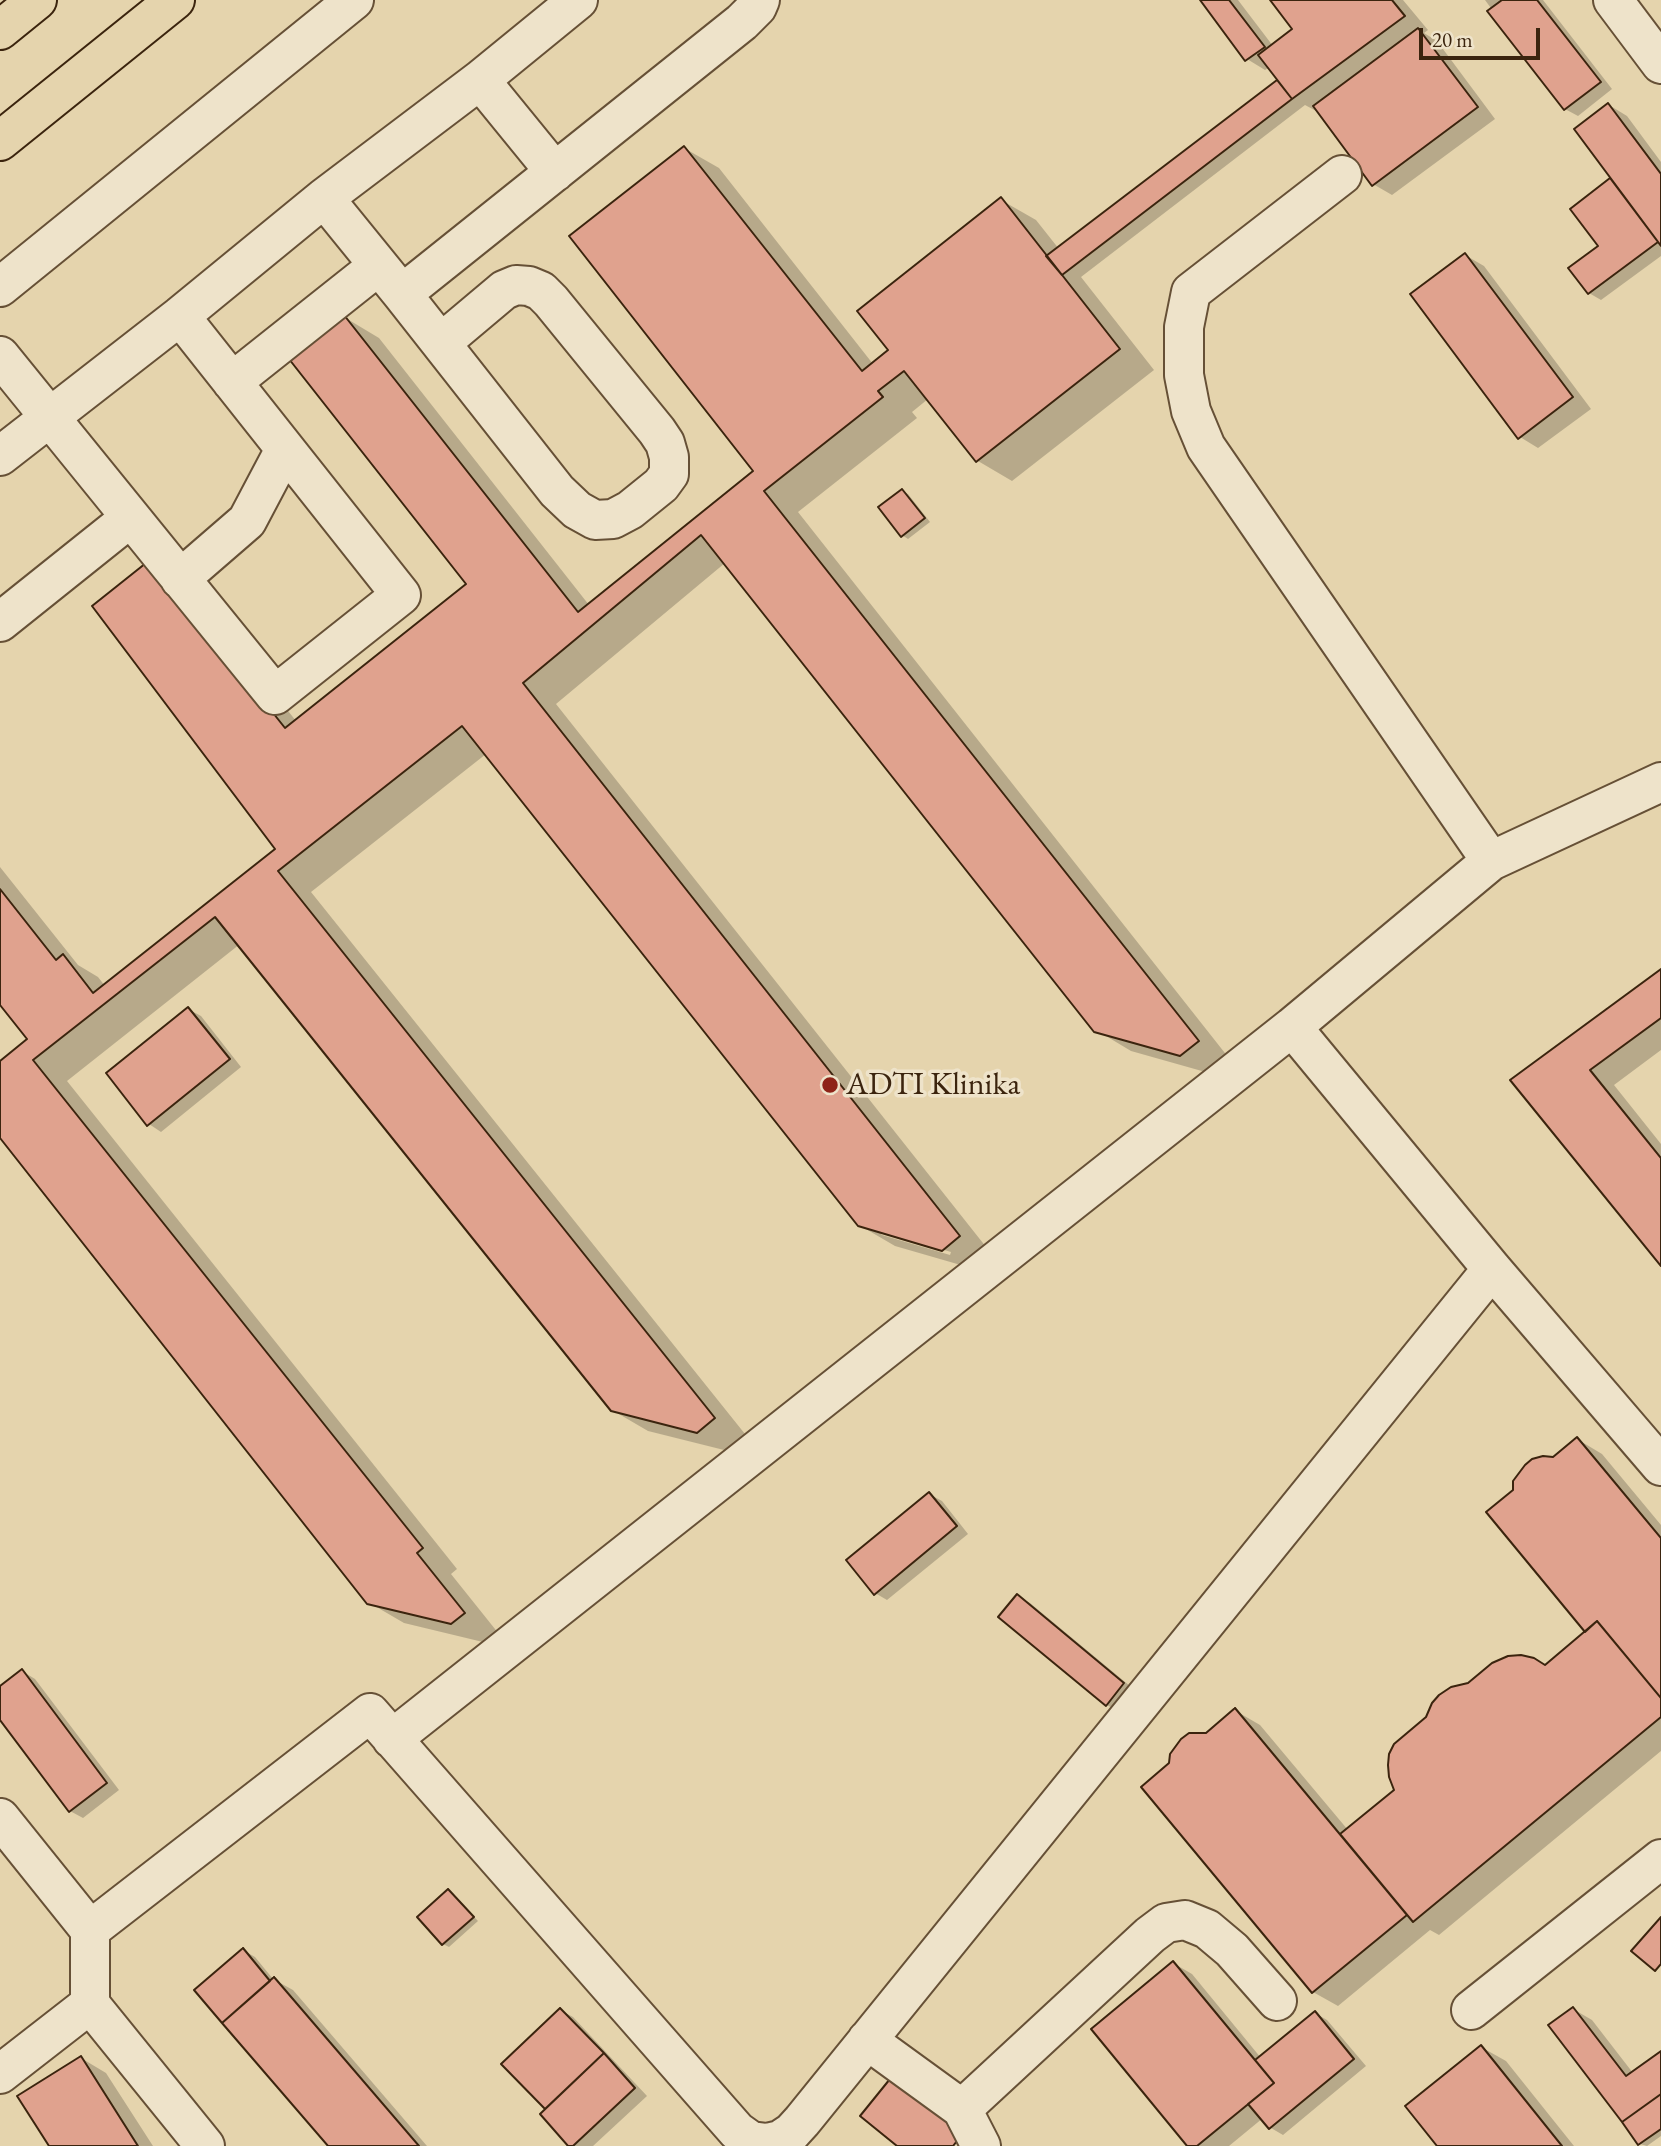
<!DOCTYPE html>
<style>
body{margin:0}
#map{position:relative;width:1661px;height:2146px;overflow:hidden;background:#e5d4ad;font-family:"EB Garamond",serif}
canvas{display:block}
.scale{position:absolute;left:1419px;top:28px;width:121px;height:32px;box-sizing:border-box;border:4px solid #3b240e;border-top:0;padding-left:9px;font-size:21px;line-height:24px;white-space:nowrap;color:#3b240e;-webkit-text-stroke:5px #eee3ca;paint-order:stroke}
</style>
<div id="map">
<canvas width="1661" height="2146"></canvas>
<div class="scale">20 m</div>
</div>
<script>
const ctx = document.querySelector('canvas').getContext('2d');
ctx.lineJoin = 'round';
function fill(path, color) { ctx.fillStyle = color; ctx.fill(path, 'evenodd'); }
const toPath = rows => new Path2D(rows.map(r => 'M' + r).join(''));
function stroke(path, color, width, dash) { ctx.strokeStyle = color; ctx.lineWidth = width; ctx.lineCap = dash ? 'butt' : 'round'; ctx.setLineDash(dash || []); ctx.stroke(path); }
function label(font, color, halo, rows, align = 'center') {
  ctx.font = font + ' "EB Garamond",serif'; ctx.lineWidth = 7; ctx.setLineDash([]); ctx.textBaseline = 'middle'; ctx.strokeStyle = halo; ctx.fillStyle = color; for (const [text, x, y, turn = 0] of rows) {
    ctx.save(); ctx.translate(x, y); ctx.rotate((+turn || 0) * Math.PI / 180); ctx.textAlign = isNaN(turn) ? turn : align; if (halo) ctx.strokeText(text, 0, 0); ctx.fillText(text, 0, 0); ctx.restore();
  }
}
fill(toPath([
 [1203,0,1238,0,1273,46,1295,29,1272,0,1403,0,1428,30,1424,33,1437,41,1495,119,1392,195,1373,184,1318,112,1305,105,1081,277,1154,370,1012,481,978,461,928,399,912,412,917,418,798,512,1232,1062,1216,1075,1131,1051,1096,1030,725,563,556,704,994,1257,978,1270,895,1246,859,1225,486,754,311,892,749,1439,732,1452,648,1431,612,1410,240,944,67,1081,457,1569,451,1574,499,1634,487,1643,404,1623,368,1602,0,1136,0,1063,30,1039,0,1002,0,867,78,965,98,977,105,986,277,849,186,582,296,721,469,585,344,317,379,338,589,605,755,471,684,148,719,168,873,364,890,350,1001,200,1036,220,1059,249,1277,82,1284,86,1270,67,1265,70,1247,59],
 [877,1230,951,1252,950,1255,882,1235],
 [1485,0,1543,0,1612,89,1578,116,1565,109],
 [1609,105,1627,116,1661,162,1661,256,1601,300,1589,293,1601,247,1572,209,1612,179],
 [1465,255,1484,266,1591,409,1538,448,1520,437],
 [902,491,908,494,930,522,908,539,902,535],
 [1661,971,1661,1050,1614,1085,1661,1144,1661,1263,1513,1081],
 [188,1009,201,1016,241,1067,161,1132,149,1124],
 [1577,1439,1602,1454,1661,1525,1661,1751,1439,1935,1430,1930,1338,2006,1313,1992,1207,1735,1236,1711,1260,1725,1348,1830,1587,1632,1515,1491],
 [929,1494,942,1501,968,1534,887,1600,875,1593],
 [1017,1596,1030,1603,1136,1691,1119,1712,1107,1705],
 [22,1671,35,1679,119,1790,83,1818,70,1811,0,1717,0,1688],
 [449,1891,478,1921,449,1947,443,1944,420,1917],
 [243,1950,255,1957,273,1979,293,1990,427,2146,330,2146],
 [1173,1963,1192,1974,1261,2058,1315,2013,1327,2020,1366,2066,1283,2135,1271,2128,1263,2118,1229,2146,1190,2146],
 [1573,2009,1592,2020,1633,2073,1661,2053,1661,2136,1647,2146,1640,2144],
 [560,2010,573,2017,647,2096,593,2146,570,2146,547,2109,504,2064],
 [1481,2047,1506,2061,1574,2146,1439,2146],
 [81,2058,106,2073,153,2146,51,2146]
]), '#0003');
const building = toPath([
 [1200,0,1229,0,1265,47,1245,61,1200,0],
 [1270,0,1392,0,1405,16,1292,99,1258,55,1292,29,1270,0],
 [1502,0,1537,0,1601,82,1564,110,1487,11,1502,0],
 [1418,28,1478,107,1372,186,1313,106,1418,28],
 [1277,80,1292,99,1062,275,1046,256,1277,80],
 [1608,103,1661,174,1661,246,1574,129,1608,103],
 [684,146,862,371,888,350,857,311,1001,197,1120,349,976,462,904,371,878,391,883,397,764,491,1199,1041,1180,1056,1094,1032,701,535,523,683,960,1236,942,1251,858,1226,462,726,278,871,715,1418,697,1433,611,1411,215,917,33,1060,423,1548,417,1553,465,1613,451,1624,367,1604,0,1138,0,1061,27,1039,0,1005,0,889,56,960,63,954,93,993,275,849,92,606,151,559,285,728,466,584,289,359,344,315,578,612,753,471,569,236,684,146],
 [1610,178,1658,242,1588,294,1568,268,1598,246,1570,209,1610,178],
 [1465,253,1573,397,1518,439,1410,294,1465,253],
 [902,489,925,518,901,537,878,507,902,489],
 [1661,969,1661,1018,1590,1070,1661,1158,1661,1266,1510,1080,1661,969],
 [188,1007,230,1059,147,1126,106,1073,188,1007],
 [1577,1437,1661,1538,1661,1698,1597,1621,1585,1632,1486,1512,1513,1490,1513,1481,1525,1465,1532,1459,1543,1456,1553,1457,1577,1437],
 [929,1492,957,1526,874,1595,846,1560,929,1492],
 [1017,1594,1124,1683,1106,1706,998,1617,1017,1594],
 [1597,1621,1661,1698,1661,1717,1413,1922,1340,1834,1394,1790,1389,1777,1388,1765,1389,1754,1394,1744,1426,1717,1432,1703,1439,1695,1451,1687,1468,1683,1492,1663,1508,1656,1521,1655,1534,1658,1545,1665,1597,1621],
 [22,1669,107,1783,69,1812,0,1720,0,1686,22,1669],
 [1235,1708,1407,1915,1312,1993,1141,1787,1169,1763,1170,1754,1181,1739,1189,1733,1206,1733,1235,1708],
 [448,1889,474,1917,442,1945,417,1917,448,1889],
 [1661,1917,1661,1964,1655,1971,1631,1951,1661,1917],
 [243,1948,270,1981,222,2023,194,1990,243,1948],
 [1173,1961,1274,2083,1197,2146,1187,2146,1091,2029,1173,1961],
 [274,1977,419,2146,328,2146,222,2023,274,1977],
 [1573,2007,1626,2076,1661,2051,1661,2094,1622,2122,1548,2025,1573,2007],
 [560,2008,604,2053,545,2109,501,2064,560,2008],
 [1315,2011,1354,2059,1269,2129,1248,2104,1274,2083,1255,2060,1315,2011],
 [1481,2045,1562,2146,1437,2146,1405,2106,1481,2045],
 [604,2053,635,2088,573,2146,568,2146,540,2114,604,2053],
 [81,2056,138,2146,49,2146,17,2096,81,2056],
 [894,2074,964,2132,953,2146,897,2146,860,2116,894,2074],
 [1661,2094,1661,2129,1638,2145,1622,2122,1661,2094]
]);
fill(building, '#e0a28e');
stroke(building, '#3b240e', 2);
const minor = toPath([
 [1613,0,1661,64],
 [480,80,555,172],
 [1342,175,1191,292,1184,327,1184,375,1191,411,1206,447,1491,861],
 [324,198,402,294,742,22,757,7,760,0],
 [0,287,354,0],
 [402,294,557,491,577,510,595,520,613,519,630,510,661,485,669,474,669,457,665,443,657,431,551,301,541,291,529,286,516,285,504,290,441,343],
 [0,356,275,695,401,595,180,316],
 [232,382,378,266],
 [0,456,180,316,324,198,480,80,578,0],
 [180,579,247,521,285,449],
 [0,622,130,518],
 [1292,1027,1492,1269,1661,1466],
 [392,1739,1292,1027,1491,861,1661,782],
 [0,1818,90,1930],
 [90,2004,90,1930,370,1713,737,2131,751,2141,767,2143,780,2140,792,2132,802,2121,1492,1269],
 [1471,2010,1661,1859],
 [867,2040,962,2109,981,2146],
 [0,2074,90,2004,205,2146],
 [962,2109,1150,1935,1166,1923,1185,1920,1207,1929,1232,1950,1277,2001]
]);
const major = toPath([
 [0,30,37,0],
 [0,141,175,0]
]);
stroke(minor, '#665036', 42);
stroke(major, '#3b240e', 42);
stroke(minor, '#eee3ca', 38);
stroke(major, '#e5d4ad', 38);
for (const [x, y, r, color] of [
 [830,1085,9,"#8f2418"]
]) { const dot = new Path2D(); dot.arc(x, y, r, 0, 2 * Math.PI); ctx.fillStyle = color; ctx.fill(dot); stroke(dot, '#eee3ca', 2.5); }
label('32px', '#3b240e', '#eee3ca', [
 ["ADTI Klinika",846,1085]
], 'left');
</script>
